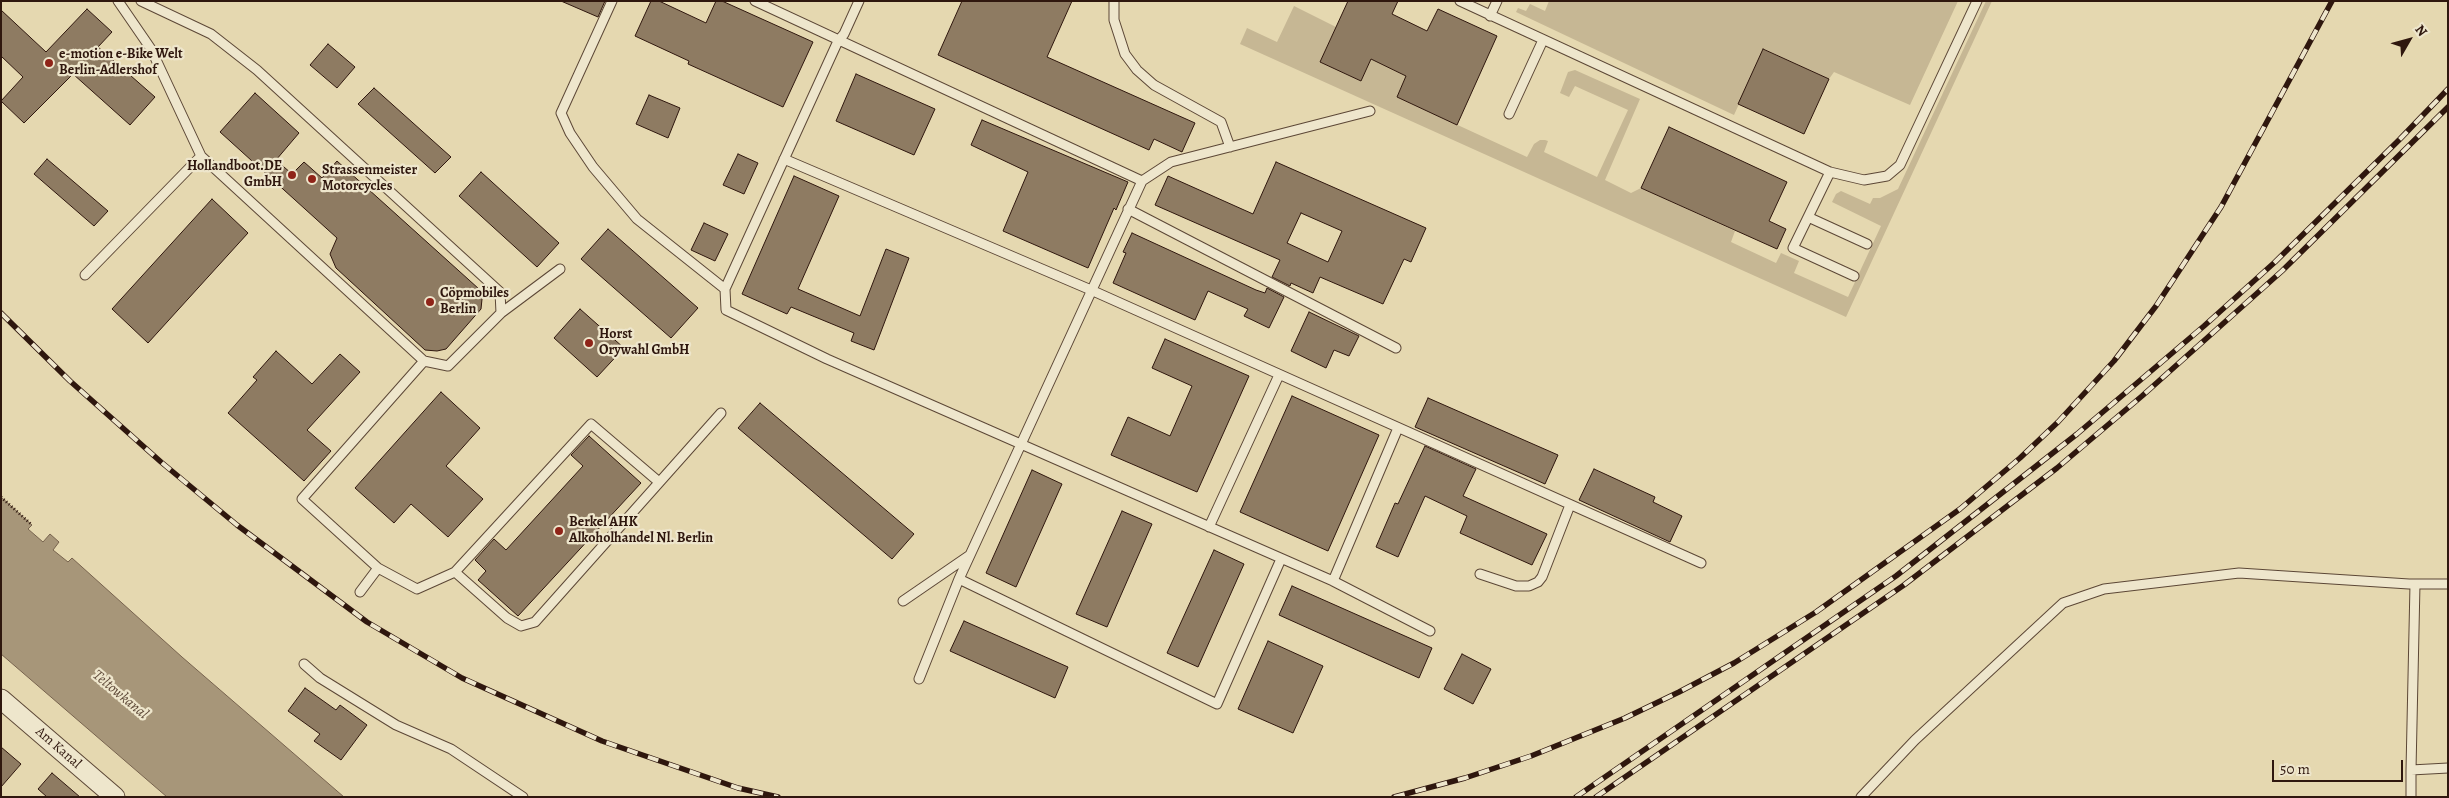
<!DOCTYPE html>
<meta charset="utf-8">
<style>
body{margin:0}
#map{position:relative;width:2449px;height:798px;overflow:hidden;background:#e5d8b0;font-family:Alegreya,serif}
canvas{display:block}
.frame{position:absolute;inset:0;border:2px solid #2f170e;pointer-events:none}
.north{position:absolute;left:2384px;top:15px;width:50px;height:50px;-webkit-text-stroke:4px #eee6cc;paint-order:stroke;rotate:52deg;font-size:14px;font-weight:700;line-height:20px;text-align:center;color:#2f170e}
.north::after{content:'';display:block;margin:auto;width:18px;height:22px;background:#2f170e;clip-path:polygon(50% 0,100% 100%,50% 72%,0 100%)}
.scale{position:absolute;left:2272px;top:760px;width:131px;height:22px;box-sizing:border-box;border:2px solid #2f170e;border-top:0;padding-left:6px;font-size:15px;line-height:18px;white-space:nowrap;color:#2f170e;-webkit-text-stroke:4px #eee6cc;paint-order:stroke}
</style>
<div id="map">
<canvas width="2449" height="798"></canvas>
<div class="frame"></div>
<div class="north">N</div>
<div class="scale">50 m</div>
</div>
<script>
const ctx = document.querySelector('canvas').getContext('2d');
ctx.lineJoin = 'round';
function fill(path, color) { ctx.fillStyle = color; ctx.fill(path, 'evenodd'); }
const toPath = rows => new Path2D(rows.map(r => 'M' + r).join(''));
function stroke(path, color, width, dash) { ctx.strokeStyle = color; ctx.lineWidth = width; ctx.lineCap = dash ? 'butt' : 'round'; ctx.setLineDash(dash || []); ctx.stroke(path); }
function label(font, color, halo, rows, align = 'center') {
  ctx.font = font + ' Alegreya,serif'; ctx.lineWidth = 4.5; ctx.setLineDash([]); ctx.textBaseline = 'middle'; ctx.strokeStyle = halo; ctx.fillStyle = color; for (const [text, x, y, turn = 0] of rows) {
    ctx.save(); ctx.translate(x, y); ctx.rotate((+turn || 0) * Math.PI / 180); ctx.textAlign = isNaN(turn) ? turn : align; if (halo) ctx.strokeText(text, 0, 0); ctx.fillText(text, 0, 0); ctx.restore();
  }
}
fill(toPath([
 [1549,1,1958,1,1910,105,1834,72,1829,79,1764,49,1734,115,1516,12,1518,8,1526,11,1530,4,1545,11],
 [1986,1,1992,1,1846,317,1240,44,1247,28,1277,42,1294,6,1336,27,1320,62,1361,81,1371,59,1406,76,1397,97,1527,157,1534,144,1540,140,1545,140,1548,141,1544,152,1597,177,1628,110,1575,86,1569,97,1560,93,1568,72,1575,70,1640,99,1605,180,1631,193,1641,188,1735,231,1731,242,1776,263,1781,253,1799,261,1794,273,1848,297,1881,226,1832,202,1836,194,1841,191,1870,204,1873,198,1880,198,1898,189]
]), '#c6b794');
const water = toPath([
 [1,497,32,525,28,529,43,542,50,534,59,542,53,550,68,562,72,558,182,657,344,797,167,797,1,654,1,497]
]);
fill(water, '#a79679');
stroke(water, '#77634e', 1);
const building = toPath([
 [561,1,605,1,598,17,561,1],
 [651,1,659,1,706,23,716,1,722,1,813,42,783,107,688,64,689,61,635,36,651,1],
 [962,1,1072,1,1047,57,1195,123,1182,152,1154,139,1149,150,938,55,962,1],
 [1348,1,1398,1,1392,14,1427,31,1438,9,1497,36,1457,125,1397,97,1406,76,1371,59,1361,81,1320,62,1348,1],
 [87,9,112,32,98,47,155,97,130,125,73,74,24,123,1,101,23,77,1,56,1,10,46,52,87,9],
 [328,44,355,67,337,88,310,65,328,44],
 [1763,49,1829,79,1804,134,1738,104,1763,49],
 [856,74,935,109,914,155,836,121,856,74],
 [374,88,451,157,435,173,358,104,374,88],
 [255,93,299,133,276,160,292,174,304,162,322,178,337,161,479,289,482,299,481,309,446,349,437,351,425,350,336,268,330,254,337,238,220,132,255,93],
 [649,95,680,108,668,138,636,124,649,95],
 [982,120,1128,182,1116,210,1114,208,1088,268,1003,231,1028,172,971,145,982,120],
 [1669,127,1787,182,1769,221,1786,229,1777,249,1641,188,1669,127],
 [738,154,758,163,744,194,723,185,738,154],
 [47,159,108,211,94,226,34,174,47,159],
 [1276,162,1426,228,1411,262,1404,259,1383,304,1320,277,1313,293,1291,283,1290,286,1272,277,1280,260,1155,205,1168,176,1253,214,1276,162],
 [1301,213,1342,231,1328,262,1287,243,1301,213],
 [481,172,559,243,537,267,459,196,481,172],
 [794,176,839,196,798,289,860,316,886,249,909,258,874,350,851,341,854,333,791,307,787,314,742,294,794,176],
 [212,199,248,233,148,343,112,309,212,199],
 [704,223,728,234,715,261,691,250,704,223],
 [608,229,698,308,671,338,581,259,608,229],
 [1132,233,1256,290,1265,293,1267,288,1284,297,1269,328,1244,316,1248,309,1208,291,1195,320,1113,283,1126,253,1123,252,1132,233],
 [580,309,624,348,597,377,554,338,580,309],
 [1309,312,1359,336,1349,356,1334,350,1326,368,1291,351,1309,312],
 [1165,339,1249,376,1197,492,1111,455,1128,417,1170,436,1192,386,1152,368,1165,339],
 [276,351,312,384,340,354,360,372,307,430,331,451,304,481,228,413,257,380,253,377,276,351],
 [441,392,480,428,446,466,483,499,448,537,411,504,394,523,355,488,441,392],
 [1292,396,1379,435,1328,551,1240,512,1292,396],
 [1428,398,1558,455,1545,484,1415,427,1428,398],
 [760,403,914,534,892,559,738,428,760,403],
 [589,436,641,483,518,616,478,580,486,571,475,560,494,539,506,550,583,466,571,455,589,436],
 [1425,446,1476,469,1463,496,1547,534,1532,565,1460,533,1467,516,1425,496,1398,557,1376,547,1395,503,1398,504,1425,446],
 [1594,469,1655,497,1653,502,1682,516,1670,542,1579,500,1594,469],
 [1032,470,1062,484,1016,587,986,573,1032,470],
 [1122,511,1152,524,1107,627,1076,614,1122,511],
 [1214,550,1244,564,1198,667,1167,653,1214,550],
 [1292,586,1432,648,1419,678,1279,615,1292,586],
 [964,621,1068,667,1055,698,950,651,964,621],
 [1268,641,1323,666,1293,733,1238,709,1268,641],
 [1462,654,1491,669,1473,704,1444,689,1462,654],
 [305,688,336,710,340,705,367,725,341,760,314,741,320,734,288,711,305,688],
 [1,747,21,764,1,787,1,747],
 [52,773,80,797,47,797,38,789,52,773]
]);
fill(building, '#8e7b62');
stroke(building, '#2f170e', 1);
const service = toPath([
 [118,1,151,49,201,156,424,361],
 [141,1,211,34,257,70,500,292,501,313,448,366,424,361,302,499,378,568],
 [612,1,561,113,570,133,593,167,637,219,725,289,726,310,827,359,1333,581,1430,631],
 [755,1,1142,181],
 [1114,1,1114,20,1125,54,1137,70,1154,85,1221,122,1230,147],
 [1460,1,1830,172,1864,180,1887,176,1900,165,1977,1],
 [1490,16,1497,1],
 [1509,114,1543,40],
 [784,159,1091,290,1701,563],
 [1830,172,1793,248,1854,276],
 [1128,209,1396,348],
 [1808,217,1867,244],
 [85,275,201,156],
 [725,289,838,41,844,34,859,1],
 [501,313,560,269],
 [1209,527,1279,375],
 [455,572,507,618,521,626,535,622,721,413],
 [1480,574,1516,586,1529,586,1538,582,1542,577,1570,505],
 [959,579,1217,704,1281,559],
 [1333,581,1398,428],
 [2415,584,2411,770,2448,768],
 [360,592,378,568,417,589,455,572,591,424,659,482],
 [903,601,970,555],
 [304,664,320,678,396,725,451,749,523,797],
 [919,679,959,579,1142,181,1171,162,1370,111],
 [2411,770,2411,797],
 [1861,797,1915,740,2063,603,2104,589,2239,573,2409,584,2448,584]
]);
const minor = toPath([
 [1,699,115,797]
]);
stroke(service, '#5c4736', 11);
stroke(minor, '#5c4736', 21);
stroke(toPath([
 [1,497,32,525]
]), '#2f170e', 3, [1, 2.5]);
stroke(service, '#eee6cc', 9);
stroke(minor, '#eee6cc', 19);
const rail = toPath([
 [1,313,70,381,161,462,237,525,367,622,462,678,602,741,738,788,778,797],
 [1394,797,1465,778,1531,756,1625,718,1679,692,1734,663,1816,612,1960,509,2020,458,2058,422,2114,361,2156,306,2221,207,2332,1],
 [1576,797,1896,576,2077,434,2204,326,2275,262,2400,139,2448,89],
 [1596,797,1904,585,2057,468,2142,396,2282,271,2448,107]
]);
stroke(rail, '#2f170e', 5.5);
stroke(rail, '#eee6cc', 4, [11]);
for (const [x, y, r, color] of [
 [49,63,5,"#8f2418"],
 [292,175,5,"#8f2418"],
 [312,179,5,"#8f2418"],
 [430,302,5,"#8f2418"],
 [589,343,5,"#8f2418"],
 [559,531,5,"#8f2418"]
]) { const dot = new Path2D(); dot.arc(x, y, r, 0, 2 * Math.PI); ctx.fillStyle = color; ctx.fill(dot); stroke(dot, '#eee6cc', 2); }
label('bold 14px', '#2f170e', '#eee6cc', [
 ["e-motion e-Bike Welt",59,55],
 ["Berlin-Adlershof",59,71],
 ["Hollandboot.DE",282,167,"right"],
 ["GmbH",282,183,"right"],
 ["Strassenmeister",322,171],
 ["Motorcycles",322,187],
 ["Cöpmobiles",440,294],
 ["Berlin",440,310],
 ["Horst",599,335],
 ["Orywahl GmbH",599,351],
 ["Berkel AHK",569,523],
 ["Alkoholhandel Nl. Berlin",569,539]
], 'left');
label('14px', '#2f170e', '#eee6cc', [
 ["Am Kanal",58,748,41]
]);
label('italic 15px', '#5f4a39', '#eee6cc', [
 ["Teltowkanal",120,695,40]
]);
</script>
